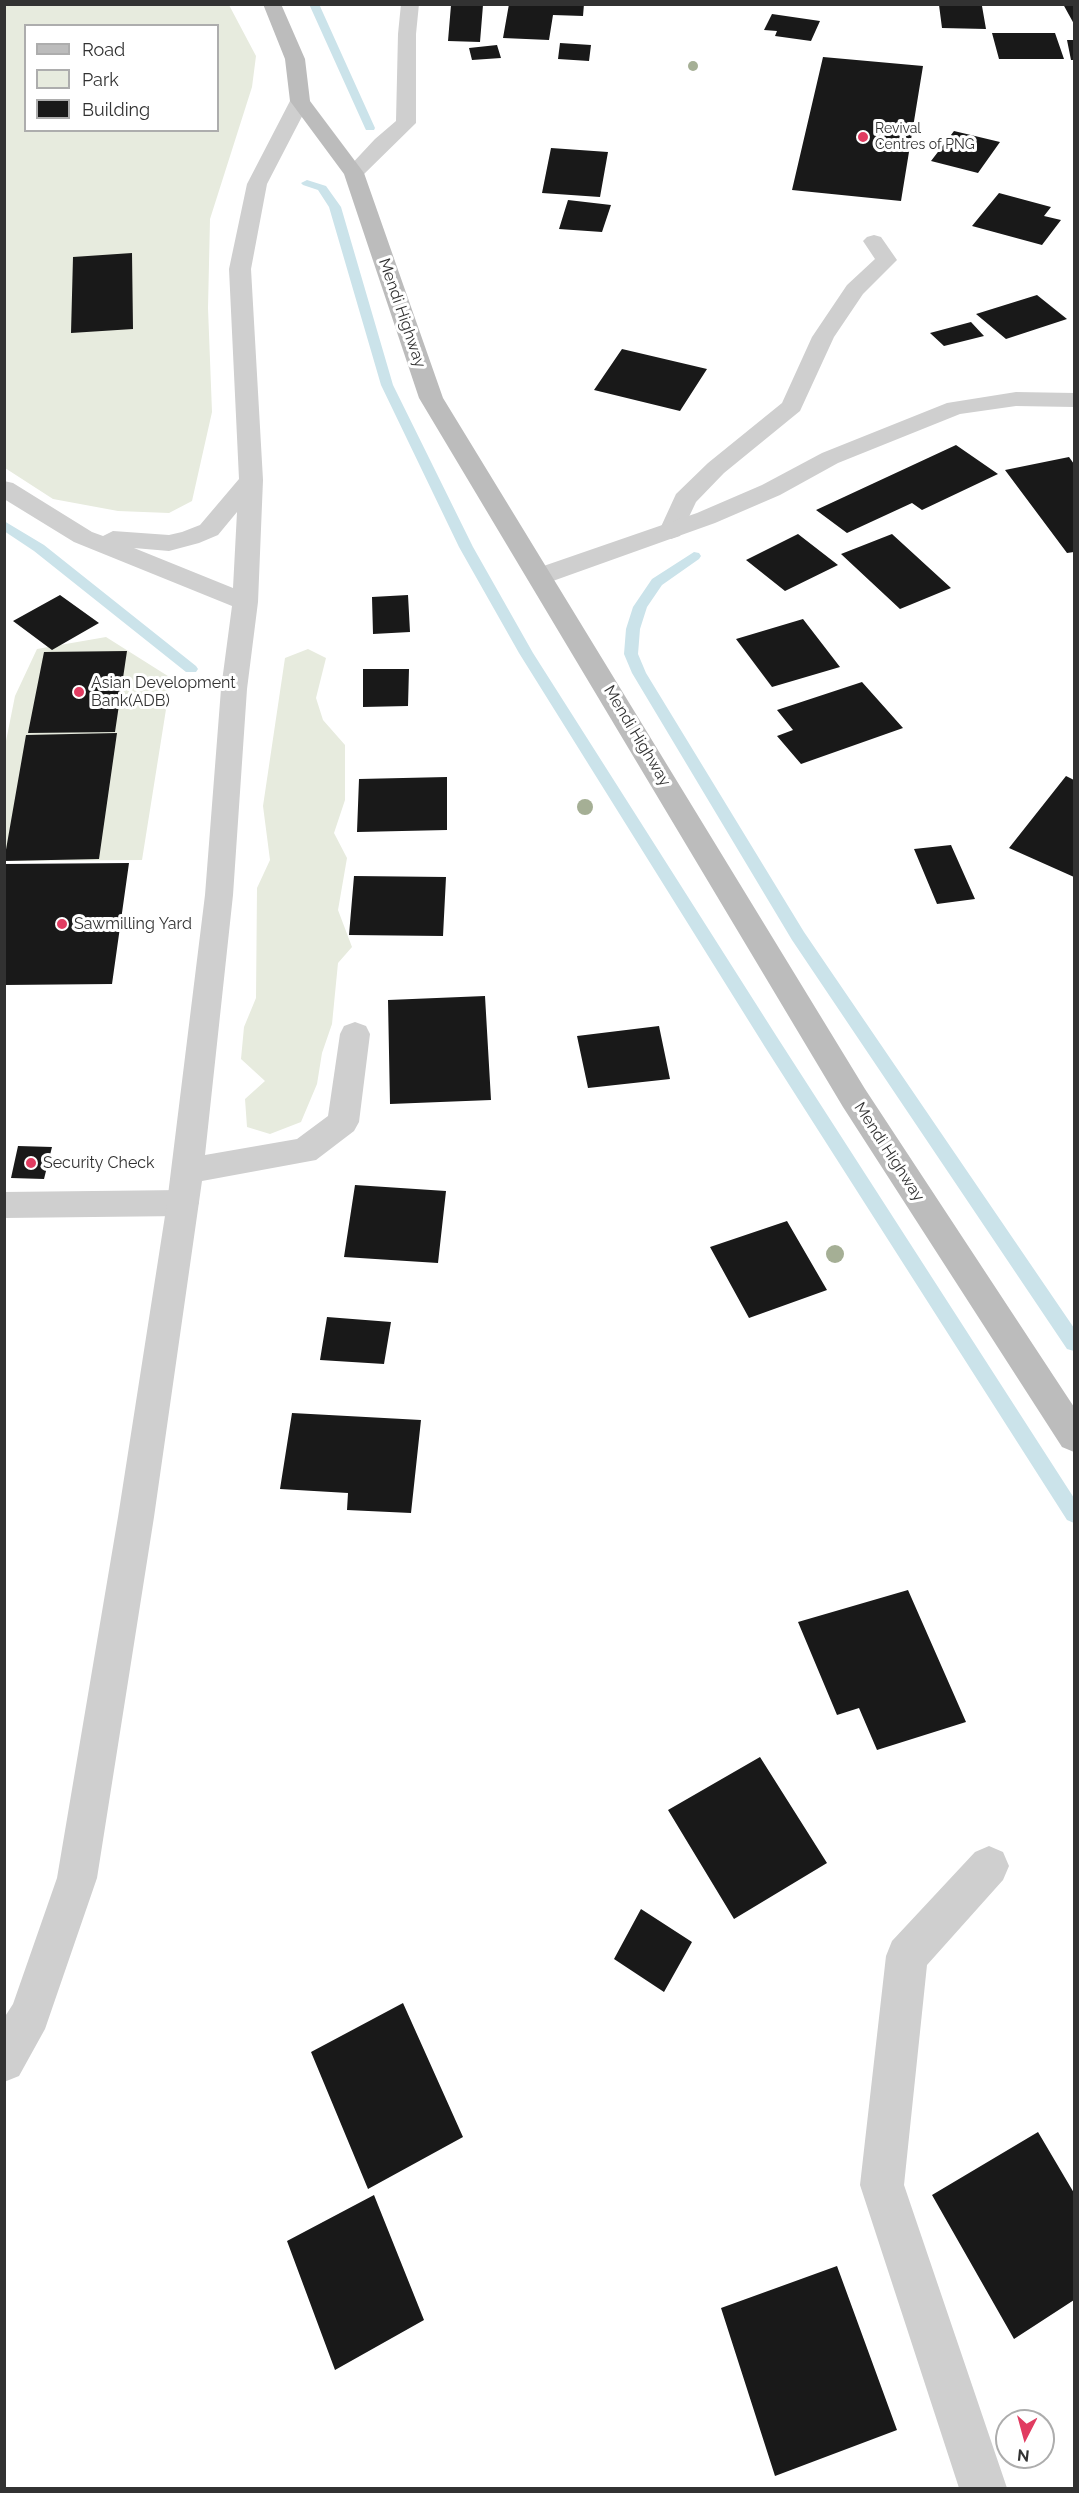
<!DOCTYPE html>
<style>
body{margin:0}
#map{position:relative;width:1079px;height:2493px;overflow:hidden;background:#fff;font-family:Raleway,sans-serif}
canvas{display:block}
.frame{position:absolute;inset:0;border:6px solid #323232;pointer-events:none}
.legend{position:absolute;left:24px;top:24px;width:195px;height:108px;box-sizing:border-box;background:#fff;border:2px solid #adadad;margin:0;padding:8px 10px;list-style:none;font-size:18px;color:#323232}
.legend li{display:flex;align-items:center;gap:12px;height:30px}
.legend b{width:30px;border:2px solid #adadad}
.north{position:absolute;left:995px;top:2409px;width:60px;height:60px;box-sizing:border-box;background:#fff;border:2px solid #adadad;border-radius:50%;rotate:186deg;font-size:16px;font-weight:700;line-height:24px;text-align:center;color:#323232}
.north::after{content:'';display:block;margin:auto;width:21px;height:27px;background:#e13c61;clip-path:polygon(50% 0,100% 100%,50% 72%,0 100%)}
</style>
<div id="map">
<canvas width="1079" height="2493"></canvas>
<div class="frame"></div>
<ul class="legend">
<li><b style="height:8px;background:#bcbcbc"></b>Road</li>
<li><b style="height:16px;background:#e7ebde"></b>Park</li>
<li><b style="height:16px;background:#191919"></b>Building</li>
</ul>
<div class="north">N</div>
</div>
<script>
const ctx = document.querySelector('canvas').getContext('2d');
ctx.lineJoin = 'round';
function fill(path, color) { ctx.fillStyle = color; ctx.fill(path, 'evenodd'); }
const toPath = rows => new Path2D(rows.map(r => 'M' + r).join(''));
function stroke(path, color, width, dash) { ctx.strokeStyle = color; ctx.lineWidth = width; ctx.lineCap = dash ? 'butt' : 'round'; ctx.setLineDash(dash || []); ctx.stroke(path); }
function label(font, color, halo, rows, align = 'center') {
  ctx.font = font + ' Raleway,sans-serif'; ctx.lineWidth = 6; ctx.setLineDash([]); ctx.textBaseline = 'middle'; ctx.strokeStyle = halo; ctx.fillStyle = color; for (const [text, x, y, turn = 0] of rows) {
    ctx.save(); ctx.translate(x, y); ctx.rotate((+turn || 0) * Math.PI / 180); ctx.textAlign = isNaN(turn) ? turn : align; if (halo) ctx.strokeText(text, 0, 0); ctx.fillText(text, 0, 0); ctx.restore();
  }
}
fill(toPath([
 [4,5,229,5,256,56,252,87,210,219,208,308,212,412,192,501,169,513,118,511,53,499,5,468],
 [26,26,218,26,218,130,26,130],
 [106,637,171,678,142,860,5,861,5,746,15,696,37,649],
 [308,649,326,658,316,698,323,720,345,745,345,800,334,833,347,858,338,910,352,947,338,963,332,1024,322,1053,317,1084,301,1122,270,1134,247,1127,245,1099,265,1081,241,1059,244,1027,256,998,257,888,270,860,263,806,285,658]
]), '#e7ebde');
fill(toPath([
 [309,4,319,4,375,128,374,130,366,130,365,128,309,4],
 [307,180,326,186,341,207,393,385,473,547,533,653,777,1037,1074,1498,1074,1523,1067,1520,765,1047,519,653,459,547,381,385,329,207,318,190,303,185,301,183,307,180],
 [4,521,44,545,196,666,198,669,196,672,186,672,34,551,4,531,4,521],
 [694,552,699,553,701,556,699,559,662,585,647,607,640,629,638,654,646,673,804,932,1074,1328,1074,1351,1067,1349,792,940,632,673,624,654,626,629,633,607,652,579,694,552]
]), '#cbe3ea');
fill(toPath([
 [509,4,584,4,583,16,553,15,549,40,503,38],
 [1063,4,1074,4,1074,24],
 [451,5,483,5,480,42,448,41],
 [939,5,982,6,986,29,942,28],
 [772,14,820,21,811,41,775,36,777,31,764,30],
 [992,33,1055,33,1064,59,999,59],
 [1067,40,1074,40,1074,60,1071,60],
 [560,43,591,45,589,61,558,59],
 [497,45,501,58,472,60,469,48],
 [823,57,923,66,901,201,792,190],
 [954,131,1000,142,978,173,931,161],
 [551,148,608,152,600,197,542,193],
 [999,193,1051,207,1044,216,1061,220,1042,245,972,226],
 [568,200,611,205,602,232,559,229],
 [132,253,133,329,71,333,73,257],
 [1037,295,1067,319,1006,339,976,314],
 [971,322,984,336,944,346,930,333],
 [622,349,707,369,680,411,594,390],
 [956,445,998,474,922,510,912,503,847,533,816,510],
 [1069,457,1074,464,1074,552,1067,553,1005,470],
 [798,534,838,565,785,591,746,560],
 [892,534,951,588,900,609,841,554],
 [60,595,99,623,52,650,13,621],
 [408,595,410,632,373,634,372,597],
 [803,619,840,667,772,687,736,639],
 [127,651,115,732,28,733,44,652],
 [363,669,409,669,408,706,363,707],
 [862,682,903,728,801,764,777,736,793,730,777,710],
 [117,733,99,859,4,861,26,735],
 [1066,776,1074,780,1074,877,1009,848],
 [447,777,447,830,357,832,359,779],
 [951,845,975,899,937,904,914,849],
 [129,863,112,984,4,985,4,864],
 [354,876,446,877,443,936,349,935],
 [485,996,491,1100,390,1104,388,1000],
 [659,1026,670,1079,588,1088,577,1036],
 [18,1146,52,1147,44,1179,11,1178],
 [355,1185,446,1191,438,1263,344,1257],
 [787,1221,827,1290,749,1318,710,1247],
 [327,1317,391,1322,384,1364,320,1360],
 [292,1413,421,1420,411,1513,347,1510,348,1493,280,1489],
 [908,1590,966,1722,877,1750,859,1708,837,1715,798,1622],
 [760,1757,827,1863,734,1919,668,1810],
 [641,1909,692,1942,664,1992,614,1959],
 [403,2003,463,2137,368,2189,311,2052],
 [1038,2132,1074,2193,1074,2300,1014,2339,932,2195],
 [374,2195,424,2320,335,2370,287,2241],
 [837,2266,897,2430,775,2476,721,2308]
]), '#191919');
fill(toPath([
 [874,235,881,237,897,260,863,294,834,337,800,411,724,473,696,502,680,536,671,539,662,536,659,531,676,494,708,463,782,403,812,337,847,285,875,259,863,241,867,237,874,235],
 [183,1190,194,1194,199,1203,194,1212,183,1216,4,1218,4,1192,183,1190]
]), '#cfcfcf');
fill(toPath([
 [401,4,419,4,416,34,416,123,361,177,347,177,344,173,347,169,375,139,396,121,398,34,401,4],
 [300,95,307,97,310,101,267,184,251,269,263,480,258,602,247,689,233,895,205,1155,297,1139,328,1116,340,1034,344,1026,355,1022,366,1026,370,1034,359,1122,354,1131,316,1160,202,1181,154,1517,97,1878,45,2029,19,2076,4,2082,4,2018,13,2004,57,1878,118,1517,167,1203,205,895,221,689,232,606,74,542,4,499,4,481,13,483,92,532,103,536,113,531,169,535,182,532,200,525,239,479,229,269,247,184,290,101,293,97,300,95],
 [237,512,233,588,134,548,169,551,199,543,218,535,237,512],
 [1016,392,1074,393,1074,407,1016,406,960,414,838,463,780,495,715,523,550,582,541,584,532,582,528,576,532,570,697,513,762,485,822,453,947,403,1016,392],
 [989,1846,1003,1852,1009,1866,1003,1880,927,1965,904,2185,1007,2488,959,2488,860,2185,886,1956,892,1941,975,1852,989,1846]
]), '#cfcfcf');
fill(toPath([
 [263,4,281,4,305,59,310,101,364,173,443,398,865,1089,1074,1407,1074,1452,1062,1447,843,1107,419,398,344,174,290,101,285,59,263,4]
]), '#bcbcbc');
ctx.fillStyle = '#a5af95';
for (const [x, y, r] of [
 [693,66,5],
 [585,807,8],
 [835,1254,9]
]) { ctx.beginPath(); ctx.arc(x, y, r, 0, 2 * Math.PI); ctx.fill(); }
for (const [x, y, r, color] of [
 [863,137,6,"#e13c61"],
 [79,692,6,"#e13c61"],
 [62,924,6,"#e13c61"],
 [31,1163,6,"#e13c61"]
]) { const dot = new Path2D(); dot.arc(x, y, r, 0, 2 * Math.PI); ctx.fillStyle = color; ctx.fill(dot); stroke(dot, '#fff', 2); }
label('14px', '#323232', '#fff', [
 ["Revival",875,129],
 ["Centres of PNG",875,145]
], 'left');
label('16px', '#323232', '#fff', [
 ["Mendi Highway",402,313,71],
 ["Mendi Highway",637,736,59],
 ["Mendi Highway",889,1152,57]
]);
label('16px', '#323232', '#fff', [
 ["Asian Development",91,683],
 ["Bank(ADB)",91,701],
 ["Sawmilling Yard",74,924],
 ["Security Check",43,1163]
], 'left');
</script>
